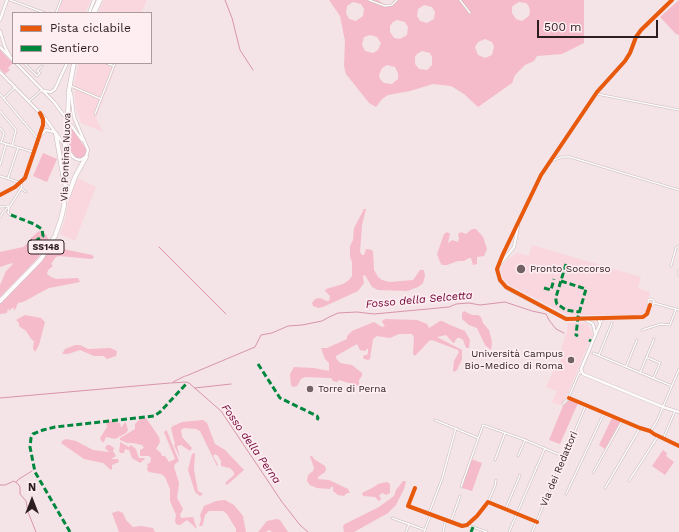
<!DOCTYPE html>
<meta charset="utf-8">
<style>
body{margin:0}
#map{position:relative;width:679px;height:532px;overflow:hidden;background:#f4e3e7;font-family:"Work Sans",sans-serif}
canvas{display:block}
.legend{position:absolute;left:12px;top:12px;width:140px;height:52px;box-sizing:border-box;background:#feedf1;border:1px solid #aa9a9e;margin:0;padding:5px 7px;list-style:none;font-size:12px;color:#2c1d21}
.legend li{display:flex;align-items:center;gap:8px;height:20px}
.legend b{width:20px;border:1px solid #aa9a9e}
.north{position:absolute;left:12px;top:480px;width:40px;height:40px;-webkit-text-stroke:3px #feedf1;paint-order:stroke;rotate:0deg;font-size:11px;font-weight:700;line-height:16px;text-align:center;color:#2c1d21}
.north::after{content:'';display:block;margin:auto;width:14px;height:18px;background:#2c1d21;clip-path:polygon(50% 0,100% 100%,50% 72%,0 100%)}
.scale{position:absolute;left:537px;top:20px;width:121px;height:18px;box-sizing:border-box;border:2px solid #2c1d21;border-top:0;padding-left:5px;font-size:12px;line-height:14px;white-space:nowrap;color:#2c1d21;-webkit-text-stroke:3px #feedf1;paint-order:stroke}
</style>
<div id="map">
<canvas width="679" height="532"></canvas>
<ul class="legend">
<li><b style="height:5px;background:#e8590c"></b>Pista ciclabile</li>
<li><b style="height:5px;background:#00873e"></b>Sentiero</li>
</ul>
<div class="north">N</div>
<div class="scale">500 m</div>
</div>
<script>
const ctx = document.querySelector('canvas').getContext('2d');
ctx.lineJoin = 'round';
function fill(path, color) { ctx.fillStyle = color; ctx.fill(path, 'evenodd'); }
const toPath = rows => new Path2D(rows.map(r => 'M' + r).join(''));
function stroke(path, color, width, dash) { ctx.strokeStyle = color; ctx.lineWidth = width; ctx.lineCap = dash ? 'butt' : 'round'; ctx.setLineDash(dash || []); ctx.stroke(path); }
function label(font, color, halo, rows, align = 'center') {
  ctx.font = font + ' "Work Sans",sans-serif'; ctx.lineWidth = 3.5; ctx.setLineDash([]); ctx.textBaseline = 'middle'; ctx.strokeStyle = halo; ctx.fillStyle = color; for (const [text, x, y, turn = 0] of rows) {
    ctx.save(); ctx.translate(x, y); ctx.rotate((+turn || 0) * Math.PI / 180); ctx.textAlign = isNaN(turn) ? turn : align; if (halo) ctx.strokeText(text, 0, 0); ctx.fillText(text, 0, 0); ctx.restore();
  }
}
fill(toPath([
 [62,0,91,0,85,13,58,13],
 [104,0,147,0,141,13,98,13],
 [79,63,117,63,96,118,103,132,81,123,76,109,74,84],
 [78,178,96,187,75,241,60,234,65,220,69,198],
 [532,245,641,277,638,288,649,292,650,294,647,301,647,305,646,312,642,315,568,315,507,284,502,277,501,272,502,266,506,261,517,253,529,256],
 [568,323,585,323,588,325,592,332,593,333,565,400,560,405,552,402,557,391,546,387,555,367,559,366,562,346,567,332]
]), '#fad7df');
fill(toPath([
 [329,0,378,0,382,3,386,5,391,4,395,0,584,0,584,43,562,54,537,56,534,61,525,65,515,75,512,83,478,107,464,94,451,86,433,84,410,91,388,95,382,99,376,107,369,103,346,74,344,66,345,41,340,16],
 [353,2,361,4,364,9,363,16,356,21,349,19,346,13,347,6],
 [519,2,526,3,528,5,530,10,529,16,522,21,516,19,512,13,512,7,514,5],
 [424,5,432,7,435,12,434,19,427,23,420,21,417,16,418,9],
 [397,20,405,22,408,27,407,35,400,39,394,38,390,32,390,26,393,22],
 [370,35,377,37,381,43,378,50,373,53,365,51,362,45,364,37],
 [485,39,492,42,494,47,492,55,485,58,478,55,475,47,478,42],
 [422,51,430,53,432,57,432,65,427,70,419,69,415,64,415,57,417,54],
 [387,65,395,67,398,73,398,79,392,84,384,83,380,79,379,75,382,68],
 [679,0,679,35,676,34,660,17],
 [0,50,13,63,8,68,10,70,5,74,0,69],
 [70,126,86,149,87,153,83,159,76,158,69,148],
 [43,153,57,159,47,182,33,176],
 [364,209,366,209,362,225,360,252,362,255,364,255,366,249,372,250,373,252,374,270,378,277,382,280,390,282,413,280,420,270,424,270,425,276,423,283,418,287,407,291,378,290,372,287,365,275,363,276,364,283,358,291,323,307,318,308,313,306,312,303,315,299,320,298,327,301,329,301,330,296,325,291,326,289,343,284,349,280,352,276,352,262,350,257,350,246,353,240,354,228],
 [472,229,476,229,483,237,487,249,484,256,477,257,477,264,473,265,471,258,469,258,464,261,458,261,447,265,442,265,440,262,437,254,444,234,447,232,450,234,448,243,452,240,458,242,459,239,458,234,461,232,466,234],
 [39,231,44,233,47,236,48,239,45,246,37,259,0,297,0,285,6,271,13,264,12,263,0,267,0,252,23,247,28,243,31,238],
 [58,244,63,249,92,255,94,257,92,259,59,256,56,257,51,264,53,266,48,270,47,274,51,277,56,279,78,278,80,282,49,288,23,302,18,303,15,310,14,310,14,308,12,308,9,311,8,308,7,313,0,314,0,304,39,264,52,246],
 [464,311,472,315,478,315,481,317,483,323,489,330,492,342,491,350,485,345,477,328,469,325,462,319,462,313],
 [25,315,41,318,45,322,39,345,35,352,33,348,34,341,32,340,26,331,19,326,19,323,16,320],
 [386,319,417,320,427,324,429,328,440,321,442,321,450,325,465,331,470,340,469,348,466,348,463,340,460,338,457,338,454,343,453,343,446,335,437,337,462,350,462,359,457,370,454,372,453,371,454,361,459,352,458,350,432,340,429,341,415,356,413,354,414,337,412,334,399,334,390,338,377,336,373,339,370,359,368,360,364,359,363,357,364,355,367,355,368,353,368,348,365,351,360,350,357,344,336,356,336,358,340,363,352,365,362,373,362,376,359,380,359,386,339,380,337,382,333,381,331,378,305,377,301,379,297,386,293,387,291,385,290,374,294,367,314,368,329,371,329,363,325,359,321,348,327,348,347,339,347,336,352,331,369,324,374,322,382,327,385,326,382,322,383,320],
 [75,345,80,345,88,349,110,348,117,351,116,356,107,359,104,356,94,356,80,350,68,354,62,354,65,349],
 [570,399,578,403,560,444,549,440,563,406],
 [146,418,159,437,160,442,156,449,161,453,162,456,165,456,169,462,175,459,164,432,166,430,167,431,179,461,175,464,174,467,179,483,177,498,183,509,180,515,181,518,193,517,197,529,187,520,180,525,176,524,175,521,176,515,170,501,170,489,165,477,161,474,149,472,147,470,148,465,146,464,150,463,151,458,149,456,140,456,140,450,144,448,142,445,133,443,127,443,120,440,120,438,135,429,135,424,140,419],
 [612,418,620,421,620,422,605,449,599,445],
 [203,420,207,423,215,444,225,450,244,470,227,485,225,483,234,475,234,472,230,468,221,466,221,461,218,456,215,454,213,456,218,465,217,466,200,431,196,429,184,428,181,430,182,437,192,448,190,451,181,445,177,446,180,458,174,445,175,444,171,428,173,426,182,422],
 [111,421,120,423,121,428,125,422,126,423,128,430,126,433,115,439,106,437,104,442,102,442,100,438,107,427,106,422],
 [66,439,76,441,93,450,108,452,109,452,105,448,107,445,110,445,114,448,113,451,116,456,111,459,118,459,119,462,112,465,112,469,111,470,103,463,84,459,61,443,62,441],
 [120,442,129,447,131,445,136,449,139,458,144,458,145,459,140,463,132,458,129,450,125,449,124,453,120,453,119,451,120,446],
 [663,450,667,453,666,456,674,462,665,475,652,466],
 [195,453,194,470,198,491,203,494,200,496,195,492,188,470,192,454],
 [310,456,312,456,314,459,325,466,326,469,325,472,318,477,318,479,329,480,348,489,350,493,347,493,344,496,338,495,333,491,333,487,331,487,330,489,317,488,310,485,307,481,308,475,313,471,314,468],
 [471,459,482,463,472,491,462,488],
 [403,481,406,481,404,489,396,505,388,513,354,532,344,532,343,526,345,524,379,507,394,496,396,490],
 [387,482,390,484,390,493,386,495,383,493,379,495,381,499,379,501,375,497,363,496,362,493,374,487,378,484],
 [225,500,234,505,243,516,246,532,236,532,236,529,227,514,223,511,209,511,205,515,203,524,202,526,199,526,201,520,200,515,204,506,216,501],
 [118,511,123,513,126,520,133,527,141,526,153,528,155,532,119,532,112,513],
 [277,519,280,520,288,532,272,532,269,530,266,532,258,532,267,521]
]), '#f5bbca');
stroke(toPath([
 [225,0,232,18,240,50,253,70],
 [159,247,226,314],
 [186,376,255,347,261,335,272,333,288,326,302,325,322,321,329,317,338,313,357,312,374,314,449,307,456,304,469,303,480,305,505,302,532,311,546,314,549,320,556,329,564,333],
 [173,382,185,376],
 [171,383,186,382,189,383,221,411,282,502,300,525,308,532],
 [195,388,231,384],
 [0,398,170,383],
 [16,482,19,479,32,471],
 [0,485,5,485,14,481,18,484,20,487,20,494,26,501,28,512,36,532]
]), '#d895a8', 1);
const street = toPath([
 [10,0,45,13],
 [369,0,385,6,392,5,397,0],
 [460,0,470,13],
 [56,13,61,0],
 [24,63,37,76,40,73,37,71,42,66],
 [106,63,114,66],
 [71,86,101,99],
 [0,94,38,139],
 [597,94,679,110],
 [4,98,15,87],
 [29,101,42,90],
 [0,111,16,130,12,146],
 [95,114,115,63],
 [0,128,4,133,1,143],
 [0,142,33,152],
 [551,161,562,157,570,157,679,190],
 [0,165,6,144],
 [0,176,21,183,22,187,10,206,0,207],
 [8,178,18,148],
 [22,189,26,192],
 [9,208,8,213,11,215],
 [0,217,4,211,10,206],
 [671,266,676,248,679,246],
 [679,270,679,275],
 '648 302a3 3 0 1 1 6 0a3 3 0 1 1-6 0Z',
 [654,303,679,310],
 [598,318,643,317,647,314,650,305],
 [600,324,602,320,606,318],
 [642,330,661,324,670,325,676,309],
 [593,353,672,386],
 [599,355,612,323],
 [646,357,660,363,653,379],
 [626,367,637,340],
 [640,373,654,339],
 [569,398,640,428,650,431,654,434,679,446],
 [563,404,568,399,579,373,581,372],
 [435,420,478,438],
 [650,431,652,429,657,421,679,369],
 [664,437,675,411],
 [518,456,525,440],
 [495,460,505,433],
 [593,473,622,421],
 [629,481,658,436],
 [461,487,483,425,525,440,565,457],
 [415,488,408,506,462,526,467,525,477,516,488,502,537,522],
 [605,488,640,428],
 [566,494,604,413],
 [488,502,495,486,496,480],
 [506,508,520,475],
 [429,513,442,479,456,428],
 [392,518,425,530],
 [451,521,460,496],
 [467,525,487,532],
 [406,532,409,524],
 [424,532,431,514],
 [443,532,446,519],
 [509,532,545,448],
 [532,532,586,405]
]);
const secondary = toPath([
 [672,0,641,30,636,37,630,53,625,61,597,92,541,175,503,254,497,271,500,281,508,289,564,318,569,319,596,318,599,320,600,324,581,369,583,374,663,407,679,412],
 [89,13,94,0],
 [95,13,101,0],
 [0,20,7,0],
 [0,31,5,47,11,58],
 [0,47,13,60],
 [16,63,54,102,82,140],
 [0,72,45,118,73,157,76,159,80,160,86,157,88,150,74,117,71,93],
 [44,91,51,92,55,89,67,63],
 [41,135,46,130,54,132],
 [0,195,15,187,25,178,43,125,42,117],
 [500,264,514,247,518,226],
 [584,319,593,324,595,333]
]);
const highway = toPath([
 [93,13,99,0],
 [68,113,69,90,74,63],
 [56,134,64,181],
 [67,145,67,128],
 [68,196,75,177,86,157],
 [0,301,41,259,55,236,61,219,64,206,67,155]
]);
stroke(street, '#c7b9bc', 2.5);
stroke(secondary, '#c7b9bc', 3.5);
stroke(highway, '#c7b9bc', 5);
stroke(street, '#fdfbfb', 1.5);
stroke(secondary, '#fdfbfb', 2.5);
stroke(highway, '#fdfbfb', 4);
const highwayBridge = toPath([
 [67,128,68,113],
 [65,153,65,137]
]);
stroke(highwayBridge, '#c7b9bc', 5, []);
stroke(highwayBridge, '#fdfbfb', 4);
stroke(toPath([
 [11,215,34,224,42,229,43,236,37,240,37,245],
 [566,264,556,297,556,301,557,304,566,310,579,312],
 [561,281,586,289,578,317,576,335,578,336],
 [544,288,551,290,554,279],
 [589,340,591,341],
 [258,364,280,398,317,416,318,418,317,420],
 [70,532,35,472,30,447,31,438,33,434,43,430,55,427,154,416,160,412,187,383],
 [471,532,473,527]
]), '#00873e', 3, [6, 3]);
stroke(toPath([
 [0,195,15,187,25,178,43,125,43,119,40,113],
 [650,305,647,314,643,317,566,319,506,287,500,280,497,269,503,254,541,175,597,92,625,61,630,53,636,37,641,30,672,0],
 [569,398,640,428,650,431,654,434,679,446],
 [415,488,408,506,462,526,467,525,477,516,488,502,537,522]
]), '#e8590c', 4);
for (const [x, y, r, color] of [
 [521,269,5,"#726266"],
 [571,360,4,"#726266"],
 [310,389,4,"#726266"]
]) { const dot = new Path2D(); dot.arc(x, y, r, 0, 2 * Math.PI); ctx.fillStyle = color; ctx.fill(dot); stroke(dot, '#feedf1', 1.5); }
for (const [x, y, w] of [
 [46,247,36]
]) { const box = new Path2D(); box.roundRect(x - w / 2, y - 7, w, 14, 3); ctx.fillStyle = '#feedf1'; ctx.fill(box); stroke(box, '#2c1d21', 1); }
label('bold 9px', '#2c1d21', null, [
 ["SS148",46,247]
]);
label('10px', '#2c1d21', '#feedf1', [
 ["Via Pontina Nuova",66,157,-88],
 ["Via dei Redattori",559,469,-67]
]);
label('10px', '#2c1d21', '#feedf1', [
 ["Pronto Soccorso",530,269],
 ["Università Campus",563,354,"right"],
 ["Bio-Medico di Roma",563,366,"right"],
 ["Torre di Perna",318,389]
], 'left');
label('italic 11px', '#6f0034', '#feedf1', [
 ["Fosso della Selcetta",419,300,-5],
 ["Fosso della Perna",251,444,55]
]);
</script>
